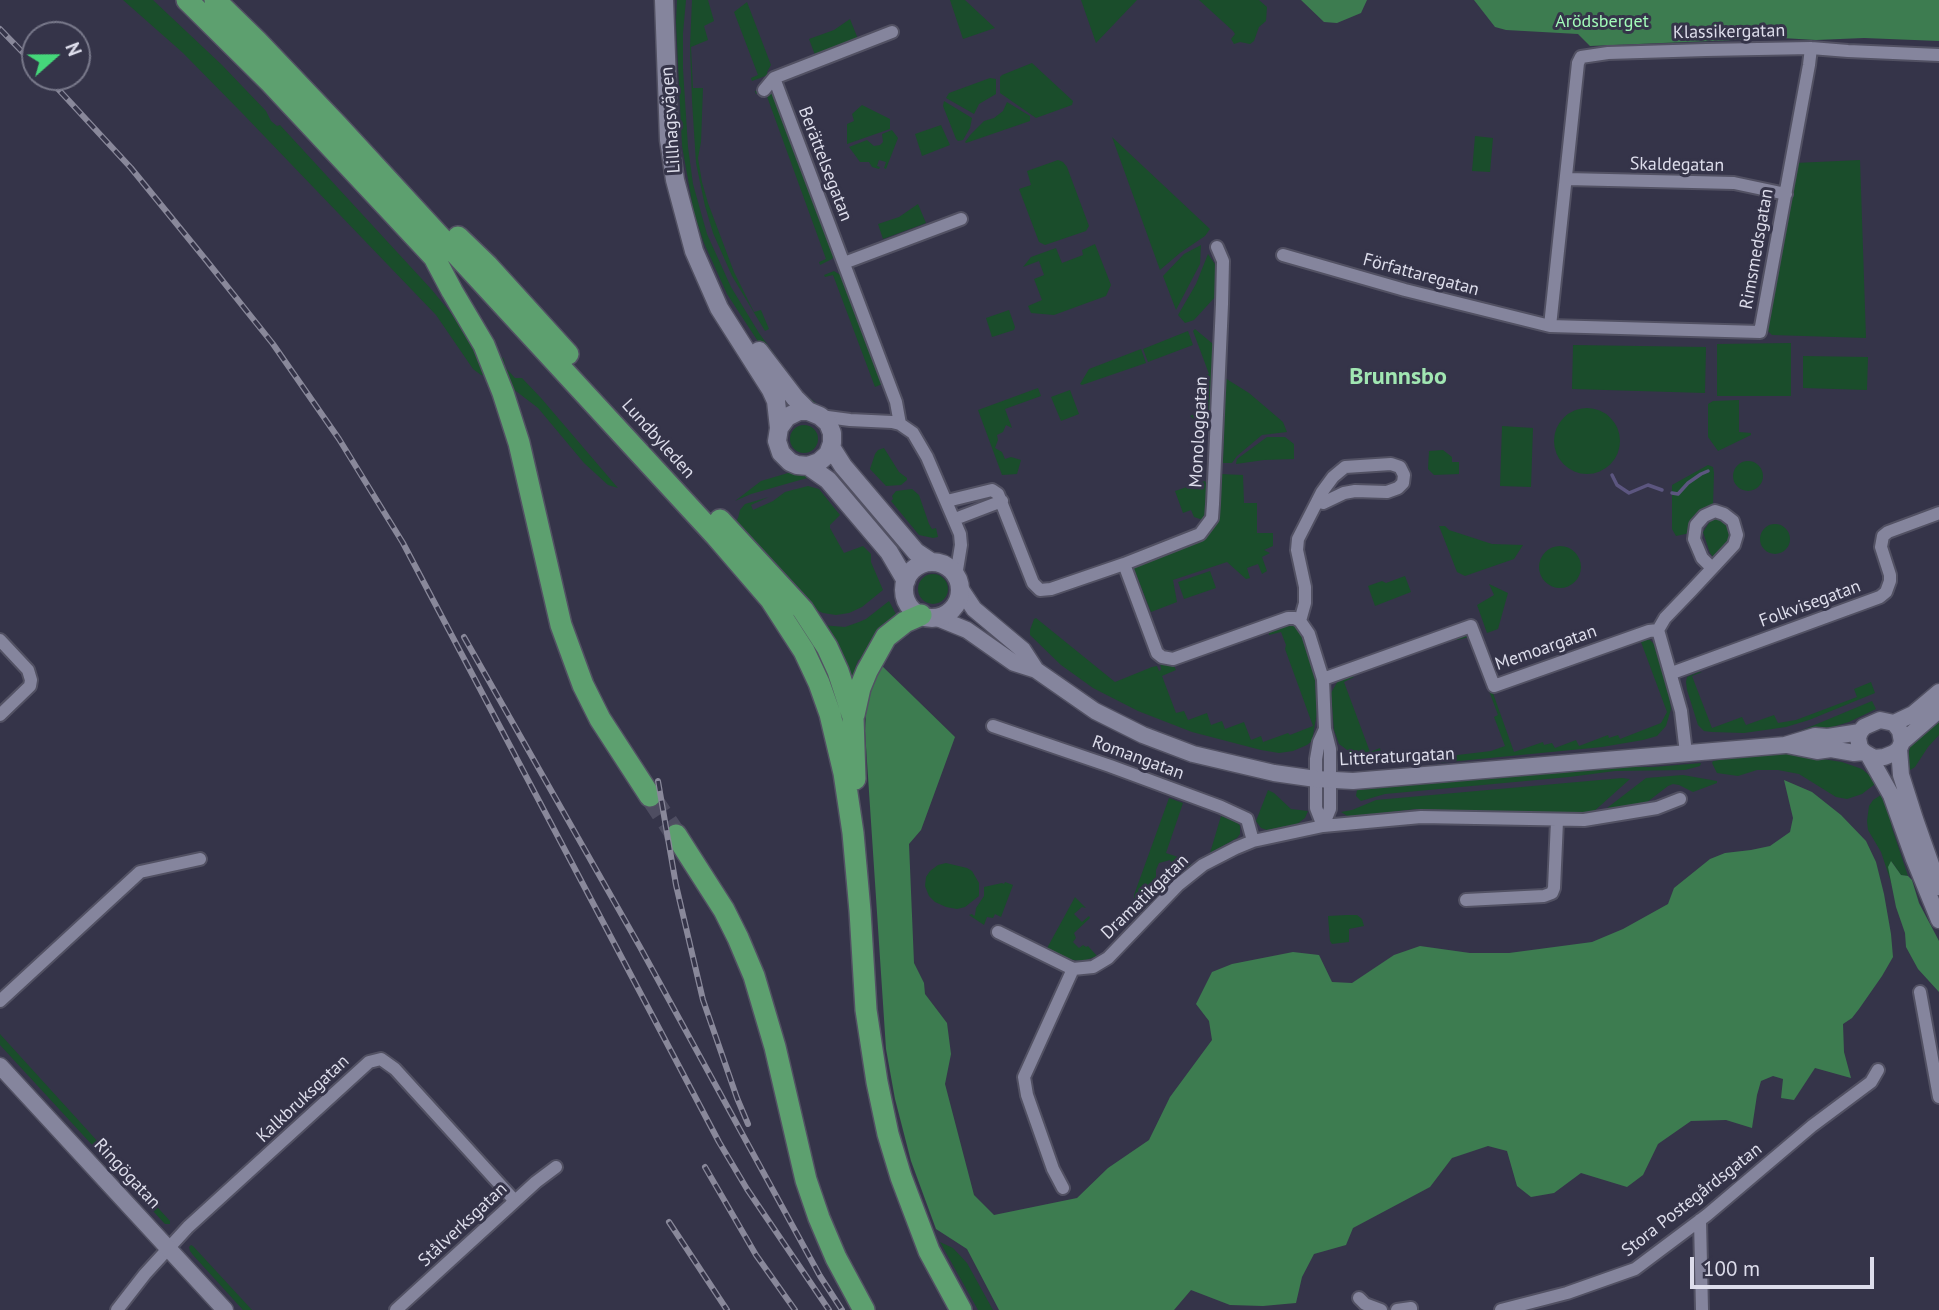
<!DOCTYPE html>
<meta charset="utf-8">
<style>
body{margin:0}
#map{position:relative;width:1939px;height:1310px;overflow:hidden;background:#353449;font-family:"PT Sans",sans-serif}
canvas{display:block}
.north{position:absolute;left:21px;top:21px;width:70px;height:70px;box-sizing:border-box;background:#353449;border:2px solid #78788a;border-radius:50%;rotate:69deg;font-size:19px;font-weight:700;line-height:28px;text-align:center;color:#ddddeb}
.north::after{content:'';display:block;margin:auto;width:24px;height:32px;background:#45d77a;clip-path:polygon(50% 0,100% 100%,50% 72%,0 100%)}
.scale{position:absolute;left:1690px;top:1257px;width:184px;height:32px;box-sizing:border-box;border:4px solid #ddddeb;border-top:0;padding-left:9px;font-size:21px;line-height:24px;white-space:nowrap;color:#ddddeb;-webkit-text-stroke:5px #353449;paint-order:stroke}
</style>
<div id="map">
<canvas width="1939" height="1310"></canvas>
<div class="north">N</div>
<div class="scale">100 m</div>
</div>
<script>
const ctx = document.querySelector('canvas').getContext('2d');
ctx.lineJoin = 'round';
function fill(path, color) { ctx.fillStyle = color; ctx.fill(path, 'evenodd'); }
const toPath = rows => new Path2D(rows.map(r => 'M' + r).join(''));
function stroke(path, color, width, dash) { ctx.strokeStyle = color; ctx.lineWidth = width; ctx.lineCap = dash ? 'butt' : 'round'; ctx.setLineDash(dash || []); ctx.stroke(path); }
function label(font, color, halo, rows, align = 'center') {
  ctx.font = font + ' "PT Sans",sans-serif'; ctx.lineWidth = 6; ctx.setLineDash([]); ctx.textBaseline = 'middle'; ctx.strokeStyle = halo; ctx.fillStyle = color; for (const [text, x, y, turn = 0] of rows) {
    ctx.save(); ctx.translate(x, y); ctx.rotate((+turn || 0) * Math.PI / 180); ctx.textAlign = isNaN(turn) ? turn : align; if (halo) ctx.strokeText(text, 0, 0); ctx.fillText(text, 0, 0); ctx.restore();
  }
}
fill(toPath([
 [123,0,153,0,222,65,266,111,271,121,277,126,280,125,432,290,459,323,478,353,489,376,481,375,473,369,436,315,242,113,183,53],
 [677,0,686,0,683,33,683,69,688,147,693,184,707,234,731,287,759,333,802,392,821,407,821,408,810,404,761,346,727,294,704,243,694,213,682,146,676,22],
 [692,0,708,0,714,21,704,26,708,40,691,47,693,88,703,88,701,142,698,158,702,182,708,203,734,272,754,312,761,310,769,329,765,331,732,276,713,233,705,206,696,163,692,101,690,47],
 [950,0,965,0,995,28,963,39],
 [1081,0,1137,0,1096,43],
 [1199,0,1259,0,1267,7,1266,21,1259,27,1254,41,1250,44,1240,42,1234,44,1231,39,1235,34,1233,31],
 [747,2,771,65,767,72,768,75,752,81,751,78,758,75,734,12],
 [850,19,858,39,815,55,809,39,834,30],
 [1032,63,1073,101,1072,105,1036,118,1000,93,1000,77,1002,75],
 [990,78,996,79,996,94,979,104,974,114,946,98,949,93],
 [765,88,772,91,800,164,798,165,800,165,832,247,834,255,832,259,820,265,819,262,826,259,765,91,756,94,755,91],
 [944,101,972,118,970,128,963,140,958,141,956,139,943,106],
 [1007,102,1030,116,1030,121,966,143,965,142,971,134,984,121,994,118,1003,111],
 [862,105,890,119,890,129,847,144,847,124,854,121,852,114],
 [941,125,950,145,922,156,915,134],
 [892,130,898,138,886,169,884,168,886,162,879,160,877,166,880,167,879,169,872,167,869,162,860,162,849,147,867,140,874,146,880,145,883,142,882,134],
 [1475,136,1493,138,1490,172,1472,171],
 [1112,137,1210,229,1205,236,1180,253,1160,270],
 [1058,160,1063,162,1067,167,1089,226,1086,231,1045,245,1039,242,1019,189,1031,185,1027,171],
 [1860,160,1866,338,1772,335,1766,329,1795,163],
 [918,204,926,223,883,239,878,224,899,217],
 [1095,244,1111,285,1106,296,1054,315,1031,313,1028,306,1042,300,1034,279,1044,275,1039,261,1023,267,1031,257,1056,248,1062,263,1083,255,1082,250],
 [1201,245,1200,264,1176,310,1163,276,1184,254],
 [1208,254,1217,267,1216,296,1194,320,1185,323,1178,315,1196,284],
 [834,271,842,276,882,384,875,387,833,275,825,277,824,275],
 [1009,310,1015,327,1014,330,992,337,986,318],
 [1195,329,1213,344,1211,428,1208,429,1190,416,1205,410,1202,401,1206,399,1199,378,1209,374,1193,331],
 [1188,331,1193,345,1148,362,1143,349],
 [1791,343,1791,396,1717,396,1717,344],
 [1573,345,1706,347,1705,393,1572,389],
 [1141,349,1146,363,1082,385,1080,384,1089,369],
 [495,352,498,353,504,359,505,367,515,378,522,378,541,398,618,488,608,485,584,463,538,408,508,385],
 [1803,356,1868,357,1867,390,1803,388],
 [1225,378,1249,393,1276,416,1283,422,1287,432,1262,435,1237,456,1232,463,1223,463],
 [1038,388,1041,396,1005,409,1012,428,1006,425,1003,432,997,435,998,440,995,448,1002,452,1005,459,1011,457,1021,460,1017,474,1002,475,978,410],
 [1070,390,1079,414,1061,421,1051,397],
 [1739,400,1739,432,1751,433,1751,435,1718,451,1708,437,1708,404,1713,401],
 '1554 441a33 33 0 1 1 66 0a33 33 0 1 1-66 0Z',
 '790 439a14 14 0 1 1 28 0a14 14 0 1 1-28 0Z',
 [1502,426,1533,428,1531,487,1500,486],
 [1267,437,1285,437,1294,444,1294,459,1264,460,1236,464,1237,459],
 [884,448,899,472,907,478,907,480,901,485,886,486,870,469,875,454,878,450],
 [1443,450,1452,457,1452,462,1459,462,1459,474,1434,475,1428,469,1429,451],
 '1733 476a15 15 0 1 1 30 0a15 15 0 1 1-30 0Z',
 [1708,465,1713,467,1714,473,1713,505,1701,510,1697,515,1690,533,1676,536,1672,529,1672,485],
 [788,473,805,473,817,480,807,478,751,494,735,501,761,481],
 [1220,474,1243,475,1244,503,1257,503,1257,533,1273,533,1273,546,1264,550,1270,553,1262,557,1267,571,1262,574,1258,564,1247,568,1250,578,1246,579,1227,562,1173,580,1177,602,1151,612,1133,567,1200,541,1211,532],
 [1205,481,1208,489,1206,513,1203,520,1194,517,1191,510,1183,513,1175,491],
 [808,486,819,489,840,515,830,525,830,528,844,553,863,546,871,554,871,562,883,590,862,607,849,613,836,615,823,613,814,609,733,526,738,518,740,510,745,504,769,497,751,505,753,510,773,501,785,492],
 [912,489,919,495,929,524,932,529,936,528,938,537,933,538,919,535,891,501,893,499,892,496,896,491],
 [1717,518,1724,520,1731,527,1731,539,1717,556,1714,558,1710,553,1703,532,1711,520],
 '1760 539a15 15 0 1 1 30 0a15 15 0 1 1-30 0Z',
 [1439,526,1445,526,1449,530,1492,544,1523,545,1514,559,1465,576,1457,572],
 '1539 567a21 21 0 1 1 42 0a21 21 0 1 1-42 0Z',
 [1210,571,1216,588,1184,599,1178,582],
 '918 589a15 15 0 1 1 30 0a15 15 0 1 1-30 0Z',
 [1405,576,1411,592,1375,606,1368,586,1382,581,1386,583],
 [1489,584,1508,593,1498,629,1487,633,1477,605,1494,595],
 [889,601,898,618,865,658,858,660,855,668,857,675,853,688,821,625,845,627,859,622,866,619],
 [1036,618,1115,682,1152,667,1157,666,1159,671,1161,670,1160,662,1173,664,1176,670,1162,676,1176,713,1184,711,1188,720,1207,713,1211,725,1222,721,1225,729,1244,722,1251,740,1261,736,1263,742,1288,733,1290,735,1313,726,1285,649,1286,645,1281,632,1269,635,1269,631,1286,624,1294,623,1301,631,1315,679,1317,713,1312,741,1307,745,1293,751,1279,753,1261,750,1192,732,1138,711,1093,688,1061,665,1030,635,1030,630,1034,619],
 [1466,633,1473,637,1514,752,1543,742,1544,745,1552,743,1555,748,1576,740,1579,746,1608,735,1609,738,1618,735,1620,739,1661,723,1667,712,1641,642,1632,645,1631,643,1645,639,1650,640,1654,644,1667,683,1671,709,1666,726,1657,736,1643,740,1602,747,1439,763,1372,763,1361,760,1339,744,1334,730,1331,693,1339,679,1351,674,1354,677,1344,682,1370,752,1380,748,1382,756,1394,757,1399,762,1491,751,1505,746,1494,717,1498,715,1469,637,1457,640,1456,637],
 [1699,672,1702,672,1692,676,1712,728,1742,717,1746,725,1774,715,1778,723,1796,720,1857,697,1854,689,1871,682,1875,693,1809,720,1786,727,1744,733,1712,732,1704,731,1698,725,1687,690,1686,682,1687,677],
 [1872,701,1876,709,1849,722,1829,728,1793,734],
 [1939,719,1939,735,1928,747,1915,767,1907,772,1907,761,1910,747,1916,738],
 [1768,754,1790,754,1842,762,1862,769,1876,781,1875,784,1862,794,1847,799,1836,797,1799,774,1778,770,1757,770,1738,776,1717,773,1712,763,1713,761,1740,756],
 [1701,763,1700,766,1685,770,1615,771,1569,777,1385,794,1361,801,1356,796,1357,790,1600,767,1654,767],
 [1683,775,1717,781,1717,783,1693,792,1679,785,1673,784,1668,786,1646,803,1615,812,1606,811,1607,808,1646,778],
 [1622,778,1630,779,1591,814,1416,809,1349,817,1341,812,1352,810,1376,800],
 [1268,790,1274,793,1291,809,1308,811,1305,818,1297,824,1267,830,1261,828,1256,821],
 [1881,795,1887,806,1892,828,1908,876,1901,875,1892,862,1892,885,1881,852,1868,830,1867,821,1869,806,1873,800],
 [1169,798,1183,803,1166,853,1190,861,1189,863,1193,866,1166,887,1169,879,1170,876,1176,878,1179,869,1173,866,1170,860,1159,863,1156,870,1156,888,1163,891,1145,908,1139,906,1134,901,1134,895],
 [1221,816,1237,822,1240,826,1240,834,1237,838,1210,853],
 [946,863,967,868,972,871,979,883,979,896,965,907,957,909,946,907,935,902,929,896,925,886,926,877,930,871,938,865],
 [1005,882,1013,885,1001,917,995,914,993,918,987,917,984,925,969,915,972,914,974,916,975,915,976,908,984,896,984,887,1002,883,1004,884],
 [1075,897,1086,908,1082,907,1074,914,1082,922,1089,916,1090,918,1074,933,1076,938,1073,942,1079,948,1083,945,1086,947,1088,946,1097,956,1083,961,1064,959,1046,950],
 [1347,915,1357,915,1362,919,1364,926,1349,929,1349,942,1332,944,1330,941,1328,916],
 [0,1034,170,1221,170,1224,165,1224,0,1045],
 [940,1242,953,1248,967,1263,993,1310,978,1310],
 [191,1245,193,1246,252,1310,243,1310,193,1255,190,1251,189,1247]
]), '#1a4d2b');
fill(toPath([
 [1301,0,1367,0,1361,13,1337,23,1324,22],
 [1474,0,1939,0,1939,41,1864,38,1816,40,1782,38,1590,46,1578,34,1506,30,1495,27],
 [878,662,955,737,921,830,909,844,914,963,924,983,925,994,947,1023,951,1054,945,1084,974,1195,994,1215,1077,1198,1108,1168,1149,1140,1170,1097,1212,1040,1209,1021,1196,1004,1212,972,1232,964,1293,952,1319,955,1332,982,1352,983,1394,955,1420,946,1470,953,1509,953,1592,942,1623,929,1668,904,1674,888,1710,859,1725,853,1751,850,1770,846,1790,832,1793,818,1784,780,1812,792,1841,815,1866,841,1876,862,1884,894,1891,934,1893,957,1882,976,1859,1009,1852,1018,1843,1024,1844,1052,1851,1078,1815,1068,1794,1100,1781,1098,1783,1079,1773,1076,1761,1081,1757,1095,1752,1128,1726,1120,1691,1121,1658,1144,1643,1175,1627,1187,1581,1173,1554,1193,1531,1197,1517,1186,1507,1151,1488,1146,1452,1158,1430,1187,1353,1228,1346,1245,1314,1254,1302,1277,1296,1303,1263,1306,1230,1305,1191,1290,1174,1310,999,1310,967,1249,936,1229,911,1161,895,1099,886,1049,865,731,867,697],
 [1891,861,1901,875,1908,876,1912,880,1919,903,1939,941,1939,992,1918,969,1906,947,1905,933,1896,907,1888,867]
]), '#3d7c50');
stroke(toPath([
 [1612,475,1617,485,1629,493,1648,485,1662,490],
 [1672,493,1678,494,1688,483,1701,474,1708,471]
]), '#5c5680', 3.5);
stroke(toPath([
 [650,796,676,835]
]), '#4e4d61', 21, [21, 10]);
const minor = toPath([
 [892,32,774,78,896,402,900,424],
 [764,90,774,78],
 [1567,179,1734,183,1786,194],
 [1283,255,1405,290,1550,326,1760,332,1809,65,1811,48],
 [844,263,961,219],
 [1550,326,1578,63,1581,57,1608,53,1706,50,1811,48,1848,51,1939,55],
 [820,416,850,420,892,422,900,424,913,433,927,457,960,534,961,545,956,576],
 [947,501,992,490,998,494,1033,583,1040,590,1051,589,1124,564,1200,534,1212,518,1213,504,1222,304,1223,261,1217,247],
 [1319,501,1323,503,1344,493,1355,491,1387,492,1398,488,1403,483,1404,475,1400,467,1391,464,1345,467,1333,477,1322,492,1298,539,1297,550,1305,587,1305,603,1300,621,1309,634,1323,679,1325,729,1330,749,1330,809,1323,826],
 [955,519,1002,501],
 [1124,564,1157,653,1162,657,1173,659,1288,618,1295,618,1300,621],
 [0,640,28,670,31,680,30,686,0,715],
 [1672,673,1880,597,1886,592,1890,581,1890,575,1881,547,1883,536,1888,532,1939,513],
 [1323,679,1471,626,1494,686,1649,631,1658,630],
 [993,726,1110,766,1221,807,1247,819,1253,841],
 [1686,753,1681,711,1658,630,1665,618,1691,591,1734,545,1737,535,1733,521,1724,514,1715,511,1704,516,1696,525,1694,539,1702,558,1712,568],
 [1323,826,1316,808,1316,759,1319,742,1325,729],
 [1466,900,1544,896,1552,893,1554,888,1557,821],
 [998,932,1073,969,1093,967,1108,958,1178,885,1203,865,1236,848,1253,841,1323,826,1421,817,1584,820,1657,808,1680,799],
 [1920,992,1939,1097],
 [0,1001,140,872,200,859],
 [1063,1188,1053,1169,1027,1095,1024,1077,1073,969],
 [1700,1220,1702,1310],
 [1359,1298,1365,1304,1381,1310],
 [117,1310,145,1274,188,1227,369,1062,381,1059,395,1069,515,1201],
 [396,1310,536,1182,556,1167],
 [1397,1310,1411,1308,1411,1310],
 [1501,1310,1567,1293,1635,1269,1707,1215,1812,1126,1871,1082,1878,1070]
]);
const tertiary = toPath([
 [960,588,974,609,1023,650,1036,670],
 [935,617,967,630,1014,663,1036,670,1095,711,1143,735,1193,754,1274,773,1316,779,1353,781,1785,745,1815,736,1828,737,1860,732,1864,727,1880,720,1894,723,1900,731,1902,742,1899,749,1894,753,1884,757,1874,758,1864,752,1860,748,1858,738,1860,732],
 [1894,723,1913,714,1939,692],
 [1902,742,1939,710],
 [1787,745,1817,751,1831,749,1854,753,1864,752],
 [1899,749,1901,775,1915,819,1939,887],
 [1869,756,1891,795,1914,859,1939,920],
 [0,1066,225,1310]
]);
const secondary = toPath([
 [664,0,669,140,675,180,694,251,719,308,771,390,776,401,779,428],
 [759,351,795,398,808,411],
 [831,447,843,466,916,552,931,562],
 [808,466,819,462,828,454,832,443,832,433,828,423,820,416,808,411,799,411,787,417,779,428,777,441,781,453,790,462,797,465,808,466,828,480,889,552,906,581],
 '904 590a28 28 0 1 1 56 0a28 28 0 1 1-56 0Z'
]);
const motorway = toPath([
 [187,0,271,83,434,257,452,291,484,345,503,393,519,443,561,625,583,685,600,719,650,796],
 [215,0,257,41,338,126,715,535,771,600,804,651,819,683,830,714,844,773,853,833,860,911,866,1010,877,1082,888,1134,901,1177,929,1251,961,1310],
 [458,237,488,266,568,354],
 [720,520,803,610,827,647,838,671,853,717,855,779],
 [854,715,860,688,867,671,886,637,905,622,921,615],
 [676,835,724,910,738,938,754,976,775,1047,806,1180,819,1218,836,1258,864,1310]
]);
stroke(minor, '#525163', 16);
stroke(tertiary, '#525163', 19);
stroke(secondary, '#525163', 21);
stroke(motorway, '#525163', 24);
stroke(minor, '#85859d', 12);
stroke(tertiary, '#85859d', 16);
stroke(secondary, '#85859d', 18);
stroke(motorway, '#5da06f', 21);
const rail = toPath([
 [0,29,35,65],
 [47,77,131,168,206,260,273,344,339,439,403,543,719,1142,747,1189,829,1310],
 [464,637,640,947,820,1276,842,1310],
 [658,781,676,885,703,1000,737,1098,748,1124],
 [705,1167,756,1255,795,1310],
 [669,1222,727,1310]
]);
stroke(rail, '#89889a', 6);
stroke(rail, '#353449', 3.5, [10]);
label('18px', '#a2fbb9', '#353449', [
 ["Arödsberget",1602,22]
]);
label('18px', '#ddddeb', '#353449', [
 ["Klassikergatan",1729,32,-1],
 ["Lillhagsvägen",671,120,-94],
 ["Berättelsegatan",825,164,69],
 ["Skaldegatan",1677,165,1],
 ["Rimsmedsgatan",1757,249,-80],
 ["Författaregatan",1421,275,15],
 ["Monologgatan",1199,432,-87],
 ["Lundbyleden",658,439,48],
 ["Folkvisegatan",1810,604,-20],
 ["Memoargatan",1546,648,-19],
 ["Litteraturgatan",1397,757,-3],
 ["Romangatan",1138,758,20],
 ["Dramatikgatan",1145,897,-44],
 ["Kalkbruksgatan",303,1099,-43],
 ["Ringögatan",127,1174,47],
 ["Stora Postegårdsgatan",1692,1200,-38],
 ["Stålverksgatan",463,1225,-43]
]);
label('bold 24px', '#a1e6b2', '#353449', [
 ["Brunnsbo",1398,377]
]);
</script>
